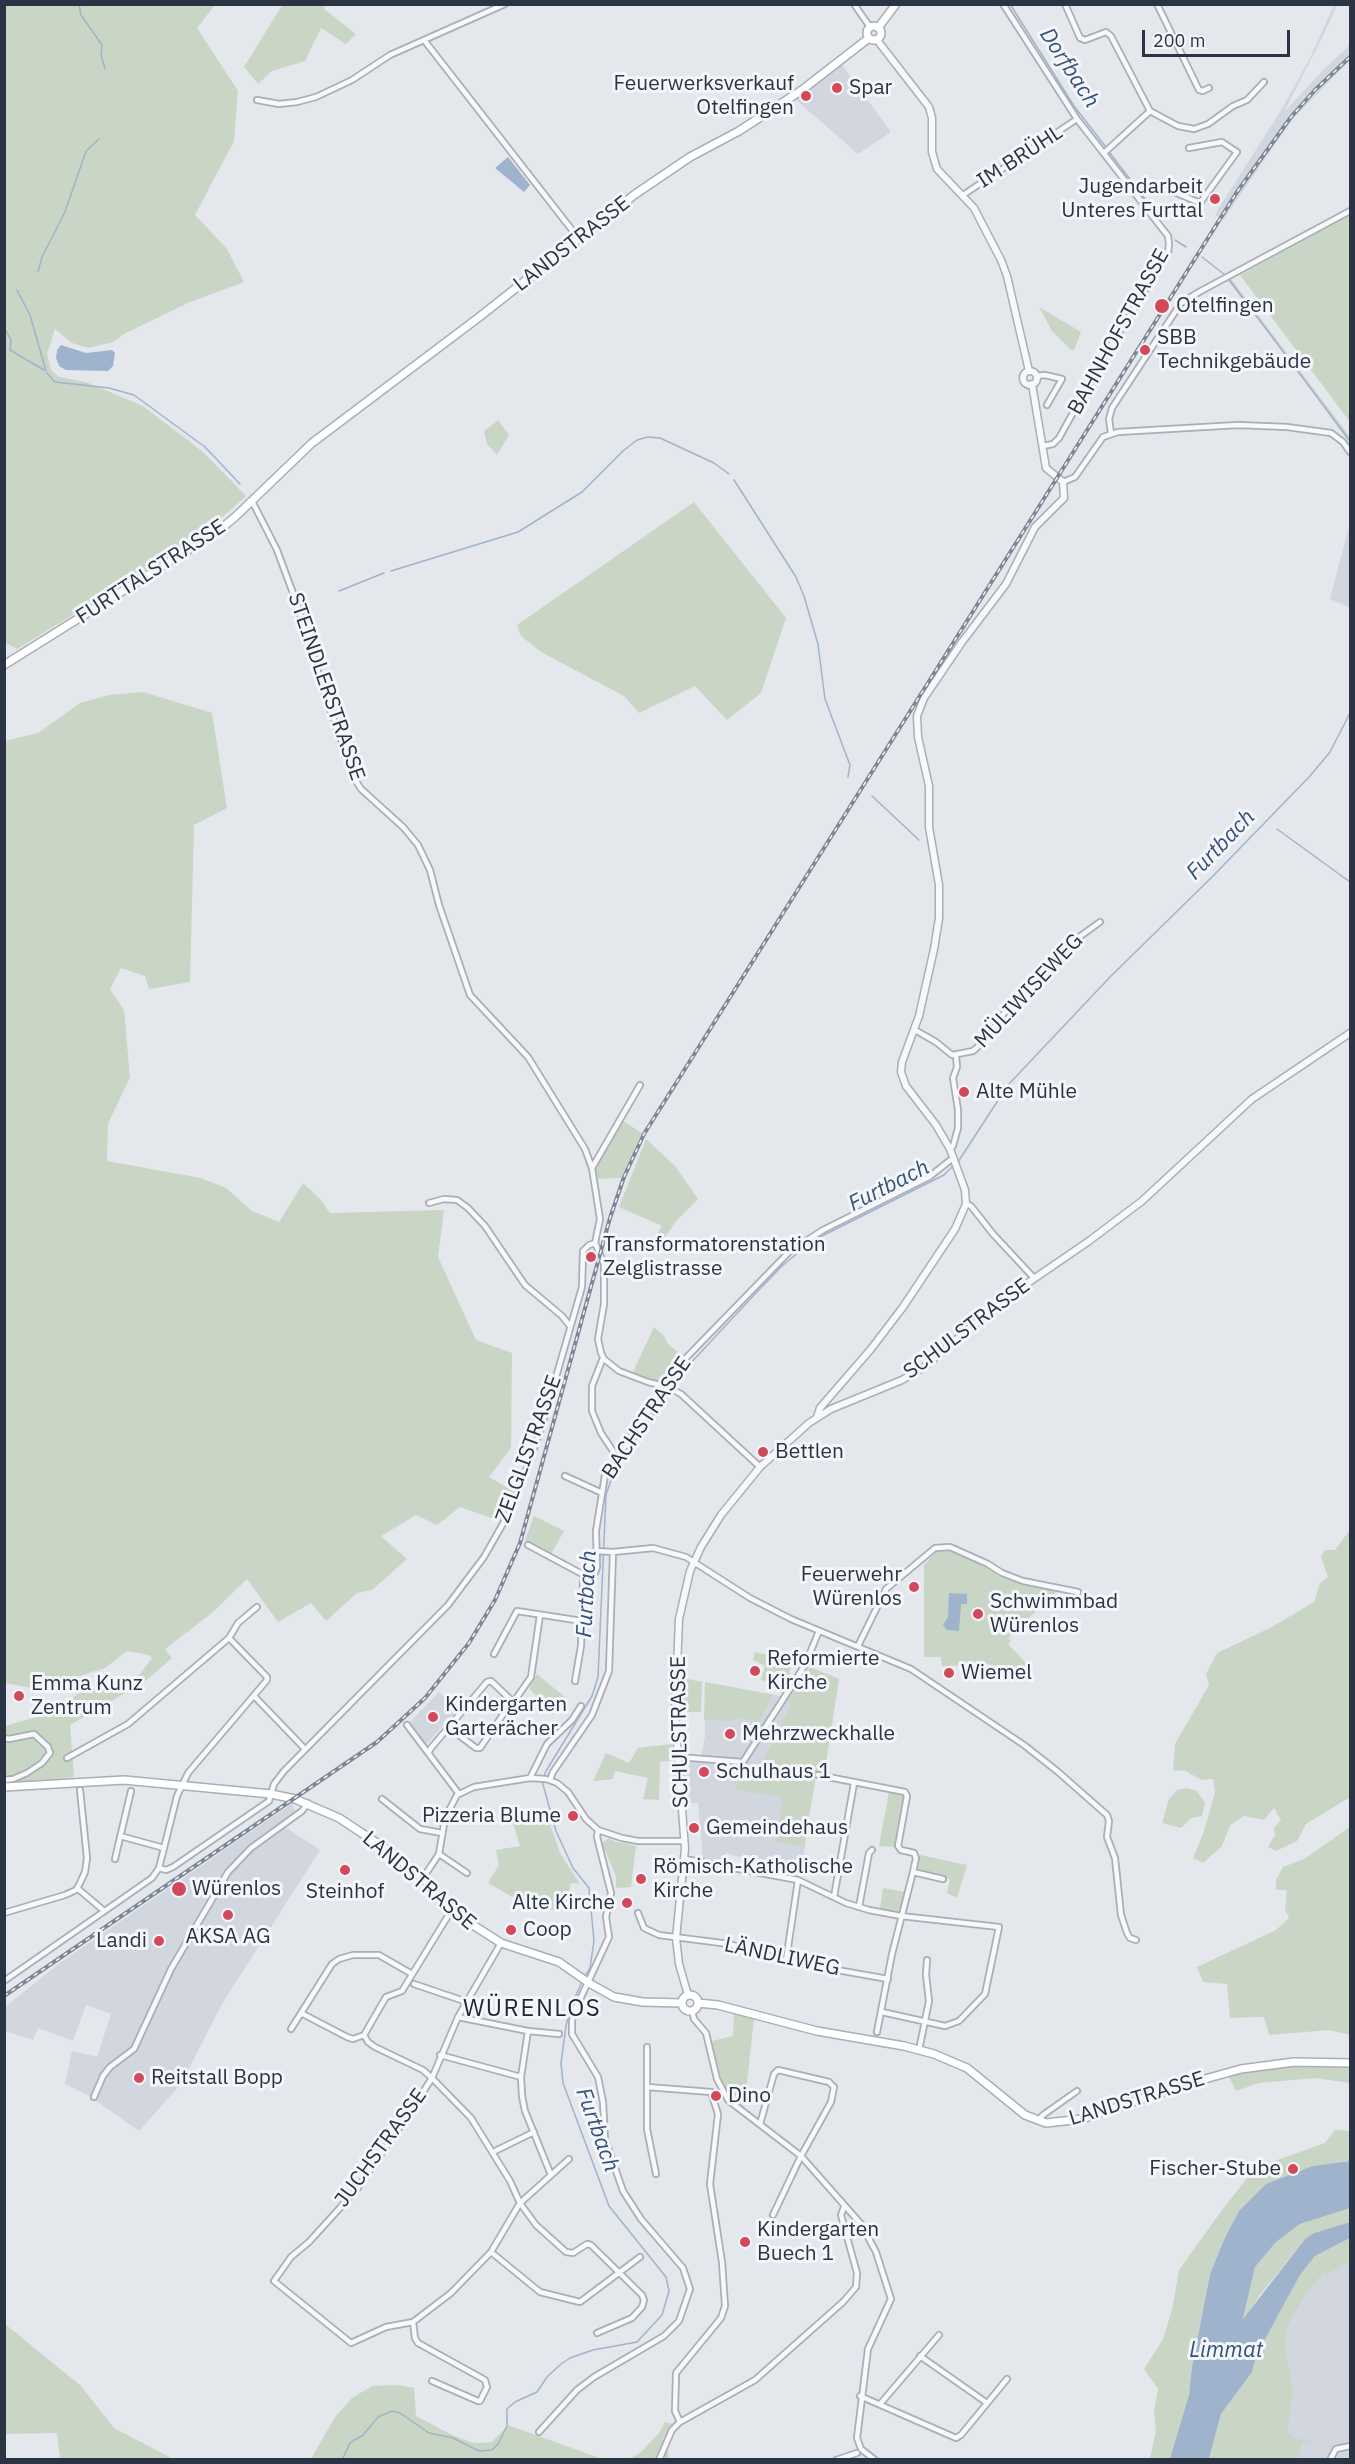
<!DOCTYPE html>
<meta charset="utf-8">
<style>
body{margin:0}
#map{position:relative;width:1355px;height:2464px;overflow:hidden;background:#e4e7ec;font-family:"IBM Plex Sans",sans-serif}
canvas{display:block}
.frame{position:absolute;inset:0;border:6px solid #2b3445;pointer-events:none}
.scale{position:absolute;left:1142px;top:30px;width:148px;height:27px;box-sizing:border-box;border:3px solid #2b3445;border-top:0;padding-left:8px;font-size:18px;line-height:21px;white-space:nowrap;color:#2b3445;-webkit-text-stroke:4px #f4f6f9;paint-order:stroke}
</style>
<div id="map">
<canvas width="1355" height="2464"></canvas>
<div class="frame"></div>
<div class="scale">200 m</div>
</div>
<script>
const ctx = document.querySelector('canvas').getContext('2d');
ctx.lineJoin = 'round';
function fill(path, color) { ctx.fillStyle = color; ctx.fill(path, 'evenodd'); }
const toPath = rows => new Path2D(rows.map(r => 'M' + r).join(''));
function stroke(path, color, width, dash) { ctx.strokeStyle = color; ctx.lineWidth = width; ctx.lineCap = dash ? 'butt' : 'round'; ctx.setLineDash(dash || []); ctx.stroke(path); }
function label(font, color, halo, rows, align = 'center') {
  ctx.font = font + ' "IBM Plex Sans",sans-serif'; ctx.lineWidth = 6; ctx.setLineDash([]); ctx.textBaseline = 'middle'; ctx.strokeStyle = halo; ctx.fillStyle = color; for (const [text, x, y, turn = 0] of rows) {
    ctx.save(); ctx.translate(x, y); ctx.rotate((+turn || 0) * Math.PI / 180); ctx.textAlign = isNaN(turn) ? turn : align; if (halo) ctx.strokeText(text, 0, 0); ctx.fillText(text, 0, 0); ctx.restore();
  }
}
fill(toPath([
 [1334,5,1337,5,1323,36,1284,112,1324,69,1350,45,1350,60,1291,121,1223,220,1215,215,1220,206,1280,112,1310,58],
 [842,65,891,132,858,154,795,99],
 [1348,530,1350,532,1350,608,1330,599],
 [810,1667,839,1679,824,1774,816,1773,802,1865,758,1859,755,1869,748,1868,749,1860,726,1853,724,1861,703,1858,698,1803,685,1803,681,1759,701,1759,705,1736,705,1682,786,1697,797,1681,800,1683],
 [439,1692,458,1709,425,1746,408,1724],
 [291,1804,300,1817,285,1827,320,1850,222,2004,181,2084,139,2131,91,2097,65,2084,72,2051,97,2057,111,2014,86,2005,73,2041,38,2028,33,2040,5,2031,5,2007,60,1963],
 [1350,2262,1350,2459,1298,2459,1282,2432,1291,2387,1286,2353,1287,2328,1305,2295,1324,2272,1327,2273]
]), '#d2d6de');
fill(toPath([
 [283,4,325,5,324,9,356,34,346,44,321,28,305,61,272,71,258,84,244,67],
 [4,5,215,5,197,28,238,91,234,141,195,215,227,249,244,282,190,302,124,334,113,342,89,348,72,343,55,329,47,354,51,370,59,377,86,382,143,406,203,452,246,496,212,526,164,559,17,649,4,642],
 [1350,215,1350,422,1240,275],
 [1231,279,1350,437,1350,444,1294,366,1228,281],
 [1039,307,1081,332,1074,350,1071,350,1052,331],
 [498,420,509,435,497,455,487,444,484,431],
 [694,502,786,618,761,693,727,720,695,686,639,713,624,696,541,652,521,636,517,625],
 [143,692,212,713,227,808,194,825,190,982,149,989,145,976,121,968,110,989,124,1010,130,1077,108,1124,107,1161,201,1178,226,1188,252,1211,279,1222,303,1183,320,1199,330,1213,444,1210,438,1257,476,1340,512,1353,511,1448,489,1477,515,1492,510,1505,500,1521,460,1507,437,1525,416,1515,381,1536,407,1559,372,1590,357,1593,326,1621,311,1603,278,1622,247,1579,212,1613,165,1649,172,1658,143,1683,70,1725,74,1777,23,1783,5,1776,5,1726,50,1713,81,1692,112,1688,126,1678,132,1679,140,1674,152,1658,149,1655,127,1651,105,1668,70,1679,63,1687,59,1689,51,1681,32,1688,5,1683,5,741,38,733,80,703,109,695],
 [621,1120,642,1133,621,1178,596,1179,596,1168],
 [646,1139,675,1166,698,1199,677,1220,659,1246,651,1246,662,1226,619,1207],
 [654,1327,664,1336,668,1344,683,1356,666,1383,632,1374],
 [534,1516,564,1531,551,1554,525,1540],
 [1350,1530,1350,1797,1306,1824,1297,1841,1276,1851,1268,1847,1275,1835,1274,1828,1281,1820,1274,1808,1264,1820,1244,1816,1230,1825,1222,1846,1203,1863,1193,1858,1204,1831,1215,1792,1213,1779,1201,1780,1186,1771,1173,1770,1175,1744,1209,1685,1206,1674,1217,1653,1270,1628,1314,1602,1320,1583,1328,1577,1321,1557,1325,1550,1335,1550],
 [948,1550,985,1566,1000,1577,1057,1591,1008,1638,1011,1641,1008,1644,1027,1664,1008,1683,988,1663,975,1676,975,1671,969,1670,969,1665,942,1666,941,1657,924,1657,924,1565,937,1551],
 [755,1652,792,1661,787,1682,776,1679,774,1684,761,1680,765,1666,753,1660],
 [810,1667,839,1679,824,1774,761,1765,788,1711,790,1704,784,1700,797,1681,800,1683],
 [537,1674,566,1698,553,1715,529,1688],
 [679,1677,702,1682,701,1712,678,1712],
 [705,1682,773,1695,759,1721,736,1718,732,1721,704,1720],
 [672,1744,675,1760,660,1762,659,1800,643,1799,648,1778,615,1771,613,1779,593,1781,606,1753,629,1763,638,1748],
 [740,1767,816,1776,804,1846,775,1842,783,1800,781,1797,736,1790],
 [1187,1788,1197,1791,1205,1803,1202,1816,1191,1818,1181,1828,1162,1823,1169,1799,1177,1790],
 [889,1792,902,1794,904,1797,896,1846,893,1847,879,1846],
 [548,1818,560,1853,580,1884,571,1883,565,1911,532,1908,488,1883,499,1865,496,1850,520,1846,513,1823],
 [1350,1827,1350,2035,1329,2030,1269,2035,1264,2017,1230,2018,1227,1984,1203,1982,1197,1967,1276,1930,1289,1918,1285,1909,1287,1890,1276,1890,1276,1880,1283,1867,1304,1859],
 [609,1838,616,1842,636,1846,631,1887,616,1888,616,1876,602,1843],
 [920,1855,967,1865,957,1898,947,1893,950,1879,916,1870],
 [883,1888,905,1892,899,1911,880,1909],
 [734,2012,754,2018,744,2110,733,2102,724,2090,712,2041,733,2036],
 [1306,2064,1350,2066,1350,2083,1315,2078,1259,2083,1236,2091,1228,2075,1257,2069],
 [1335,2130,1350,2131,1350,2161,1313,2166,1239,2211,1225,2236,1210,2274,1192,2367,1189,2395,1181,2428,1170,2459,1150,2459,1156,2431,1154,2412,1158,2389,1144,2369,1163,2339,1172,2310,1179,2270,1222,2210,1255,2168,1325,2143],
 [1350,2208,1350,2222,1314,2233,1305,2239,1259,2296,1243,2321,1255,2267,1276,2242,1300,2224],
 [1350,2238,1350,2262,1327,2274,1324,2272,1305,2295,1287,2328,1286,2353,1293,2393,1287,2432,1296,2438,1322,2445,1302,2442,1298,2459,1209,2460,1221,2414,1252,2372,1257,2354,1300,2275,1315,2256],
 [5,2324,81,2386,114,2428,173,2459,60,2459,57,2433,5,2434],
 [396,2385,414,2388,416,2416,454,2436,474,2443,492,2442,508,2425,602,2459,311,2459,335,2417,352,2398,372,2386],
 [665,2422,673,2424,663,2439,667,2446,669,2459,628,2460,641,2452,659,2433]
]), '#c9d6c5');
fill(toPath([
 [508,157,530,185,524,192,495,168],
 [61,345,86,353,112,350,115,353,113,366,108,371,66,370,59,366,56,358,57,350],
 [949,1593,967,1594,967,1604,961,1604,959,1631,947,1630,943,1625,948,1617],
 [1350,2161,1350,2208,1300,2224,1276,2242,1255,2267,1243,2319,1305,2239,1314,2233,1350,2222,1350,2238,1315,2256,1300,2275,1257,2354,1252,2372,1221,2414,1209,2459,1170,2459,1189,2395,1192,2367,1210,2274,1225,2237,1239,2211,1266,2184,1313,2166]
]), '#9fb4cc');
stroke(toPath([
 [79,4,81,15,102,45,101,55,105,69],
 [1010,4,1074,106,1105,146],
 [1110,153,1138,190],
 [1141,194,1161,219],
 [1175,240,1186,247],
 [1202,257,1225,275],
 [38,272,42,257,65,212,86,151,99,139],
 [1228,278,1350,441],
 [17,290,30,315,46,371],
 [4,327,11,340,10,350,44,370],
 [47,373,55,382,109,388,134,395,205,447,240,484],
 [734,480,796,577,804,596,818,644,825,699,850,765,848,777],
 [391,571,518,532,582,492,623,451,637,440,648,437,660,438,714,463,729,474],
 [339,591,384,573],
 [872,796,919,840],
 [1277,829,1350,882],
 [958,1162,1008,1085,1111,976,1213,876,1310,776,1330,752,1350,713],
 [673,1387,688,1366,754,1295,782,1266,812,1241,944,1175,954,1165],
 [584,1978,590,1968,594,1941,589,1888,573,1868,556,1831,542,1781,546,1771,592,1696,598,1677,606,1495,611,1480,626,1454,670,1391],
 [342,2460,350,2443,363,2435,378,2417,392,2411,400,2413,429,2433,453,2438,479,2451,492,2450,498,2444,507,2426,507,2409,515,2402,537,2392,547,2377,561,2364,570,2358,593,2350,637,2342,662,2315,669,2291,666,2277,609,2206,563,2083,561,2063,566,2026,570,2008,582,1982]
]), '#9fb4cc', 1.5);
const minor = toPath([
 [854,4,870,27],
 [1003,4,1077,119,1168,236,1169,244,1168,253,1107,352,1059,438,1053,444,1043,446],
 [1065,4,1080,38,1085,40,1106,32,1111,36,1150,111,1178,126,1194,129,1208,124,1233,106,1247,100,1264,82],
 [1157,4,1199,90,1203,91,1209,88],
 [424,40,579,239],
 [257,100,279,104,297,102,316,97,352,80,390,55,505,4],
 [1104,153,1150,111],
 [1135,194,1149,186,1158,185,1200,203,1237,152,1222,142,1189,148],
 [963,195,1077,119],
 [1036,376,1045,375,1062,379,1047,405],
 [1111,433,1109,419,1112,408,1181,303,1199,292,1350,211],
 [1063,482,1075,477,1103,437,1118,432,1238,425,1287,427,1331,433,1343,442,1350,452],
 [252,501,277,550,297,604,326,698,356,781,361,789,403,827,418,845,430,870,439,905,470,995,528,1057,585,1149,592,1168],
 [915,1030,936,1042,952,1055,973,1051,984,1041,1010,1005,1030,983,1075,940,1100,922],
 [640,1085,592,1168,600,1219,595,1243,604,1264,604,1304,598,1339,601,1353,604,1359,619,1371,648,1382,668,1387,681,1394,760,1467],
 [950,1149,953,1146,958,1128,958,1110,953,1078,957,1067,956,1056],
 [429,1203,444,1199,457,1200,468,1208,485,1226,525,1285,562,1316,570,1326],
 [966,1204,971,1206,993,1234,1034,1278],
 [603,1358,592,1386,592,1411,601,1433,617,1457],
 [565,1476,600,1492],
 [528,1545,584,1575],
 [596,1551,613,1552,653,1548,686,1557,750,1598,791,1619,911,1669,1024,1745,1057,1771,1107,1815,1109,1821,1107,1837,1115,1858,1121,1915,1127,1933,1130,1938,1136,1940],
 [858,1646,886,1589,935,1548,950,1547,988,1564,1002,1573,1023,1581,1078,1592],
 [494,1654,517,1611,582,1621],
 [575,1681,581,1646,583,1580,584,1575,590,1576,595,1573,597,1567,596,1531,605,1475,684,1360,789,1252,823,1230,929,1177,953,1158],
 [255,1697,304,1748],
 [511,1702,515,1700,531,1677,540,1615],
 [407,1725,459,1794],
 [4,1738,9,1739,34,1734,48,1747,50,1753,42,1763,27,1773,13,1779,4,1780],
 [429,1752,431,1748,487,1682,491,1681,510,1699,511,1703,480,1748,476,1748,448,1727],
 [678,1757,743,1762,805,1665,819,1631],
 [67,1758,128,1724,229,1638,238,1623,257,1607],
 [818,1775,905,1792,907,1796,898,1846,901,1850,914,1853,916,1858,913,1872],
 [530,1778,547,1744,572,1720,581,1706],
 [550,1780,553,1772,592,1715,609,1671,613,1552],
 [382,1799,420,1829,442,1833],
 [120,1836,164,1848],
 [439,1854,467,1873],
 [115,1859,131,1791],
 [685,1859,798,1880,846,1903,869,1910,901,1916,999,1927,985,1994,959,2021,945,2026,882,2012],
 [159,1868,166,1870,173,1867,269,1801,274,1784,284,1771,448,1605,484,1557,513,1506,541,1429,582,1287,583,1251,589,1245,595,1243],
 [423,1878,439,1854,445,1818,457,1795,474,1787,530,1778,546,1779,557,1783,568,1792,586,1819,598,1830,622,1838,638,1841,684,1841],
 [77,1888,103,1910],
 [834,1897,854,1783],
 [859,1907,869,1853,872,1850],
 [451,1911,402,1991,386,1997,364,2035,368,2042,375,2047,423,2070,432,2078,471,2118,510,2181,520,2203,491,2252,451,2293,413,2322,386,2327,351,2343,274,2281,291,2257,309,2242,357,2189,412,2109,432,2078,458,2017,501,1943],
 [4,1913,65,1895,76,1890,80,1883,85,1872,87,1858,80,1790],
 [638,1913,644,1928,659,1935,729,1944,786,1961,888,1979],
 [786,1961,798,1880],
 [4,1981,152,1878,159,1868,177,1796,188,1773,267,1680,267,1677,229,1638],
 [414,1984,467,2002],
 [692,2011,694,2019,706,2033,717,2079,728,2100,801,2156,861,2224,876,2252,891,2299,868,2349,857,2438,861,2449,875,2460],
 [301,2013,347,2037,353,2039,364,2035],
 [458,2017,528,2031,521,2077,522,2096,525,2111,551,2175],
 [291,2029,332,1964,339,1959,353,1955,379,1955,412,1974],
 [528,2031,559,2034],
 [877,2032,892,1954,913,1872,943,1879],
 [647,2047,647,2087,711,2092],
 [919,2050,929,2001,926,1975,927,1960],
 [440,2055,521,2077],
 [647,2087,647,2129,656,2174],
 [94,2097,103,2076,110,2067,134,2049,171,1969,228,1872,251,1848,302,1811,308,1803],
 [1039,2120,1043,2115,1077,2091],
 [760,2124,774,2074,778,2070,829,2082,834,2087,831,2102,801,2156,773,2215],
 [493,2152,534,2132],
 [569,2159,520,2203,536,2225,566,2252,573,2253,587,2244,591,2245,642,2295,644,2300,642,2307,632,2318,597,2333],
 [491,2252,540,2292,580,2302,640,2257],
 [413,2322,415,2338,418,2343,485,2380,487,2387,480,2401,478,2401,432,2381],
 [920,2356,987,2403],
 [860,2396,956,2438,961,2435,1007,2379],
 [881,2403,939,2335],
 [680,2422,675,2411,676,2373,721,2318,725,2306,722,2262,710,2184,718,2114,711,2092],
 [539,2432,577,2390,594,2377,664,2336,679,2321,690,2289,683,2268,641,2219,623,2191,605,2139,603,2102,598,2077,572,2034,572,2021,575,2010,609,1937,606,1917,611,1893,597,1837,598,1830],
 [659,2460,672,2430,680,2422,755,2380,843,2302,856,2287,857,2273,841,2215,844,2207],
 [836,2460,857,2453],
 [1330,2460,1336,2449,1350,2446]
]);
const tertiary = toPath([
 [877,40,929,107,932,118,932,152,937,169,974,208,1001,260,1007,276,1029,371],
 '1023 378a7 7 0 1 1 14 0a7 7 0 1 1-14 0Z',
 [817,1417,820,1408,871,1349,903,1307,955,1229,966,1204,965,1190,950,1149,936,1125,906,1086,901,1072,902,1062,919,1016,934,949,939,918,939,885,929,827,929,786,918,737,917,716,924,698,962,642,1006,584,1035,527,1064,498,1063,482,1046,468,1032,384],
 [688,1995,679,1964,676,1938,685,1849,675,1716,679,1619,690,1571,701,1547,721,1515,760,1467,809,1423,831,1409,902,1380,924,1367,1003,1300,1089,1241,1142,1201,1252,1099,1350,1033]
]);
const secondary = toPath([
 '867 33a7 7 0 1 1 14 0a7 7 0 1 1-14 0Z',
 [878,28,896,4],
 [4,665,217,532,235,517,312,443,478,318,634,195,690,157,739,131,802,90,869,38],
 [4,1787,124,1780,271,1794,295,1799,339,1818,389,1851,423,1878,451,1911,501,1943,559,1962,589,1983,614,1997,643,2002,682,2003],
 '682 2003a8 8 0 1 1 16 0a8 8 0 1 1-16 0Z',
 [698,2003,718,2005,817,2031,904,2046,934,2054,967,2068,1025,2115,1046,2123,1082,2119,1187,2084,1241,2069,1294,2062,1350,2063]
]);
stroke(minor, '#a9aeb7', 8);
stroke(tertiary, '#a9aeb7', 9);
stroke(secondary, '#a9aeb7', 10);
stroke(minor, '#f7f8fa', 4.5);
stroke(tertiary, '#f7f8fa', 6);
stroke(secondary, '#fff', 7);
const rail = toPath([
 [4,1996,377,1742,425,1698,469,1643,495,1600,520,1543,610,1218,624,1177,644,1134,1237,192,1291,117,1315,90,1350,57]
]);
stroke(rail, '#7d8696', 4);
stroke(rail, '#f4f6f9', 1.5, [4.5]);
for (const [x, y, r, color] of [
 [837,88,6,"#d1495b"],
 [806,96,6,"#d1495b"],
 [1215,199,6,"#d1495b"],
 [1162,306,8,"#d1495b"],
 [1145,350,6,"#d1495b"],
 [964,1092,6,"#d1495b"],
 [591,1257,6,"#d1495b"],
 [763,1452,6,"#d1495b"],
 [914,1587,6,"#d1495b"],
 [978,1614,6,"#d1495b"],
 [755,1671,6,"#d1495b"],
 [949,1673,6,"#d1495b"],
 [19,1696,6,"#d1495b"],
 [433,1717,6,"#d1495b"],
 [730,1734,6,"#d1495b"],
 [704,1772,6,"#d1495b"],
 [573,1816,6,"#d1495b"],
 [694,1828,6,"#d1495b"],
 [345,1870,6,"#d1495b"],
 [641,1879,6,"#d1495b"],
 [179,1889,8,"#d1495b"],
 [627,1903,6,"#d1495b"],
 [228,1915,6,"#d1495b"],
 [511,1930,6,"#d1495b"],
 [159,1941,6,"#d1495b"],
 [139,2078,6,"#d1495b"],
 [716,2096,6,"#d1495b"],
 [1293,2169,6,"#d1495b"],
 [745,2242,6,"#d1495b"]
]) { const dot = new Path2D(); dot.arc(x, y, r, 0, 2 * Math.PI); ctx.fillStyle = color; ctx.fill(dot); stroke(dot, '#f4f6f9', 2); }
label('21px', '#2b3445', '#f4f6f9', [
 ["Feuerwerksverkauf",794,84,"right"],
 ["Otelfingen",794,108,"right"],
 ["Spar",849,88],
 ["Jugendarbeit",1203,187,"right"],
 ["Unteres Furttal",1203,211,"right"],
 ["Otelfingen",1176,306],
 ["SBB",1157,338],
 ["Technikgebäude",1157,362],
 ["Alte Mühle",976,1092],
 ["Transformatorenstation",603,1245],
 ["Zelglistrasse",603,1269],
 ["Bettlen",775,1452],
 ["Feuerwehr",902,1575,"right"],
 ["Würenlos",902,1599,"right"],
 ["Schwimmbad",990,1602],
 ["Würenlos",990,1626],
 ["Reformierte",767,1659],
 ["Kirche",767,1683],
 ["Wiemel",961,1673],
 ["Emma Kunz",31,1684],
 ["Zentrum",31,1708],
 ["Kindergarten",445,1705],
 ["Garterächer",445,1729],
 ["Mehrzweckhalle",742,1734],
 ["Schulhaus 1",716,1772],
 ["Pizzeria Blume",561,1816,"right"],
 ["Gemeindehaus",706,1828],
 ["Römisch-Katholische",653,1867],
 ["Kirche",653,1891],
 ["Würenlos",192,1889],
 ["Steinhof",345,1892,"center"],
 ["Alte Kirche",615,1903,"right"],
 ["Coop",523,1930],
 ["AKSA AG",228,1937,"center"],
 ["Landi",147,1941,"right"],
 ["Reitstall Bopp",151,2078],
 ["Dino",728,2096],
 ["Fischer-Stube",1281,2169,"right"],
 ["Kindergarten",757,2230],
 ["Buech 1",757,2254]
], 'left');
label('21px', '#2b3445', '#f4f6f9', [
 ["IM BRÜHL",1020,157,-33],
 ["LANDSTRASSE",572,244,-38],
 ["BAHNHOFSTRASSE",1119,332,-61],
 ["FURTTALSTRASSE",151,572,-33],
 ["STEINDLERSTRASSE",326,687,71],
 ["MÜLIWISEWEG",1029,991,-47],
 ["SCHULSTRASSE",967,1329,-37],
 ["BACHSTRASSE",647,1418,-56],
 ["ZELGLISTRASSE",529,1449,-70],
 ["SCHULSTRASSE",680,1732,-91],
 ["LANDSTRASSE",419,1881,40],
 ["LÄNDLIWEG",782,1957,12],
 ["LANDSTRASSE",1137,2099,-17],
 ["JUCHSTRASSE",381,2148,-54]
]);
label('italic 22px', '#34527a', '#f4f6f9', [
 ["Dorfbach",1069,68,57],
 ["Furtbach",1221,845,-46],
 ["Furtbach",889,1186,-27],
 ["Furtbach",587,1594,-87],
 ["Furtbach",597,2130,70],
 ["Limmat",1226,2351]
]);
ctx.letterSpacing = '1.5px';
label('24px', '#1d2536', '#f4f6f9', [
 ["WÜRENLOS",532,2009]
]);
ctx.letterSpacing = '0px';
</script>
